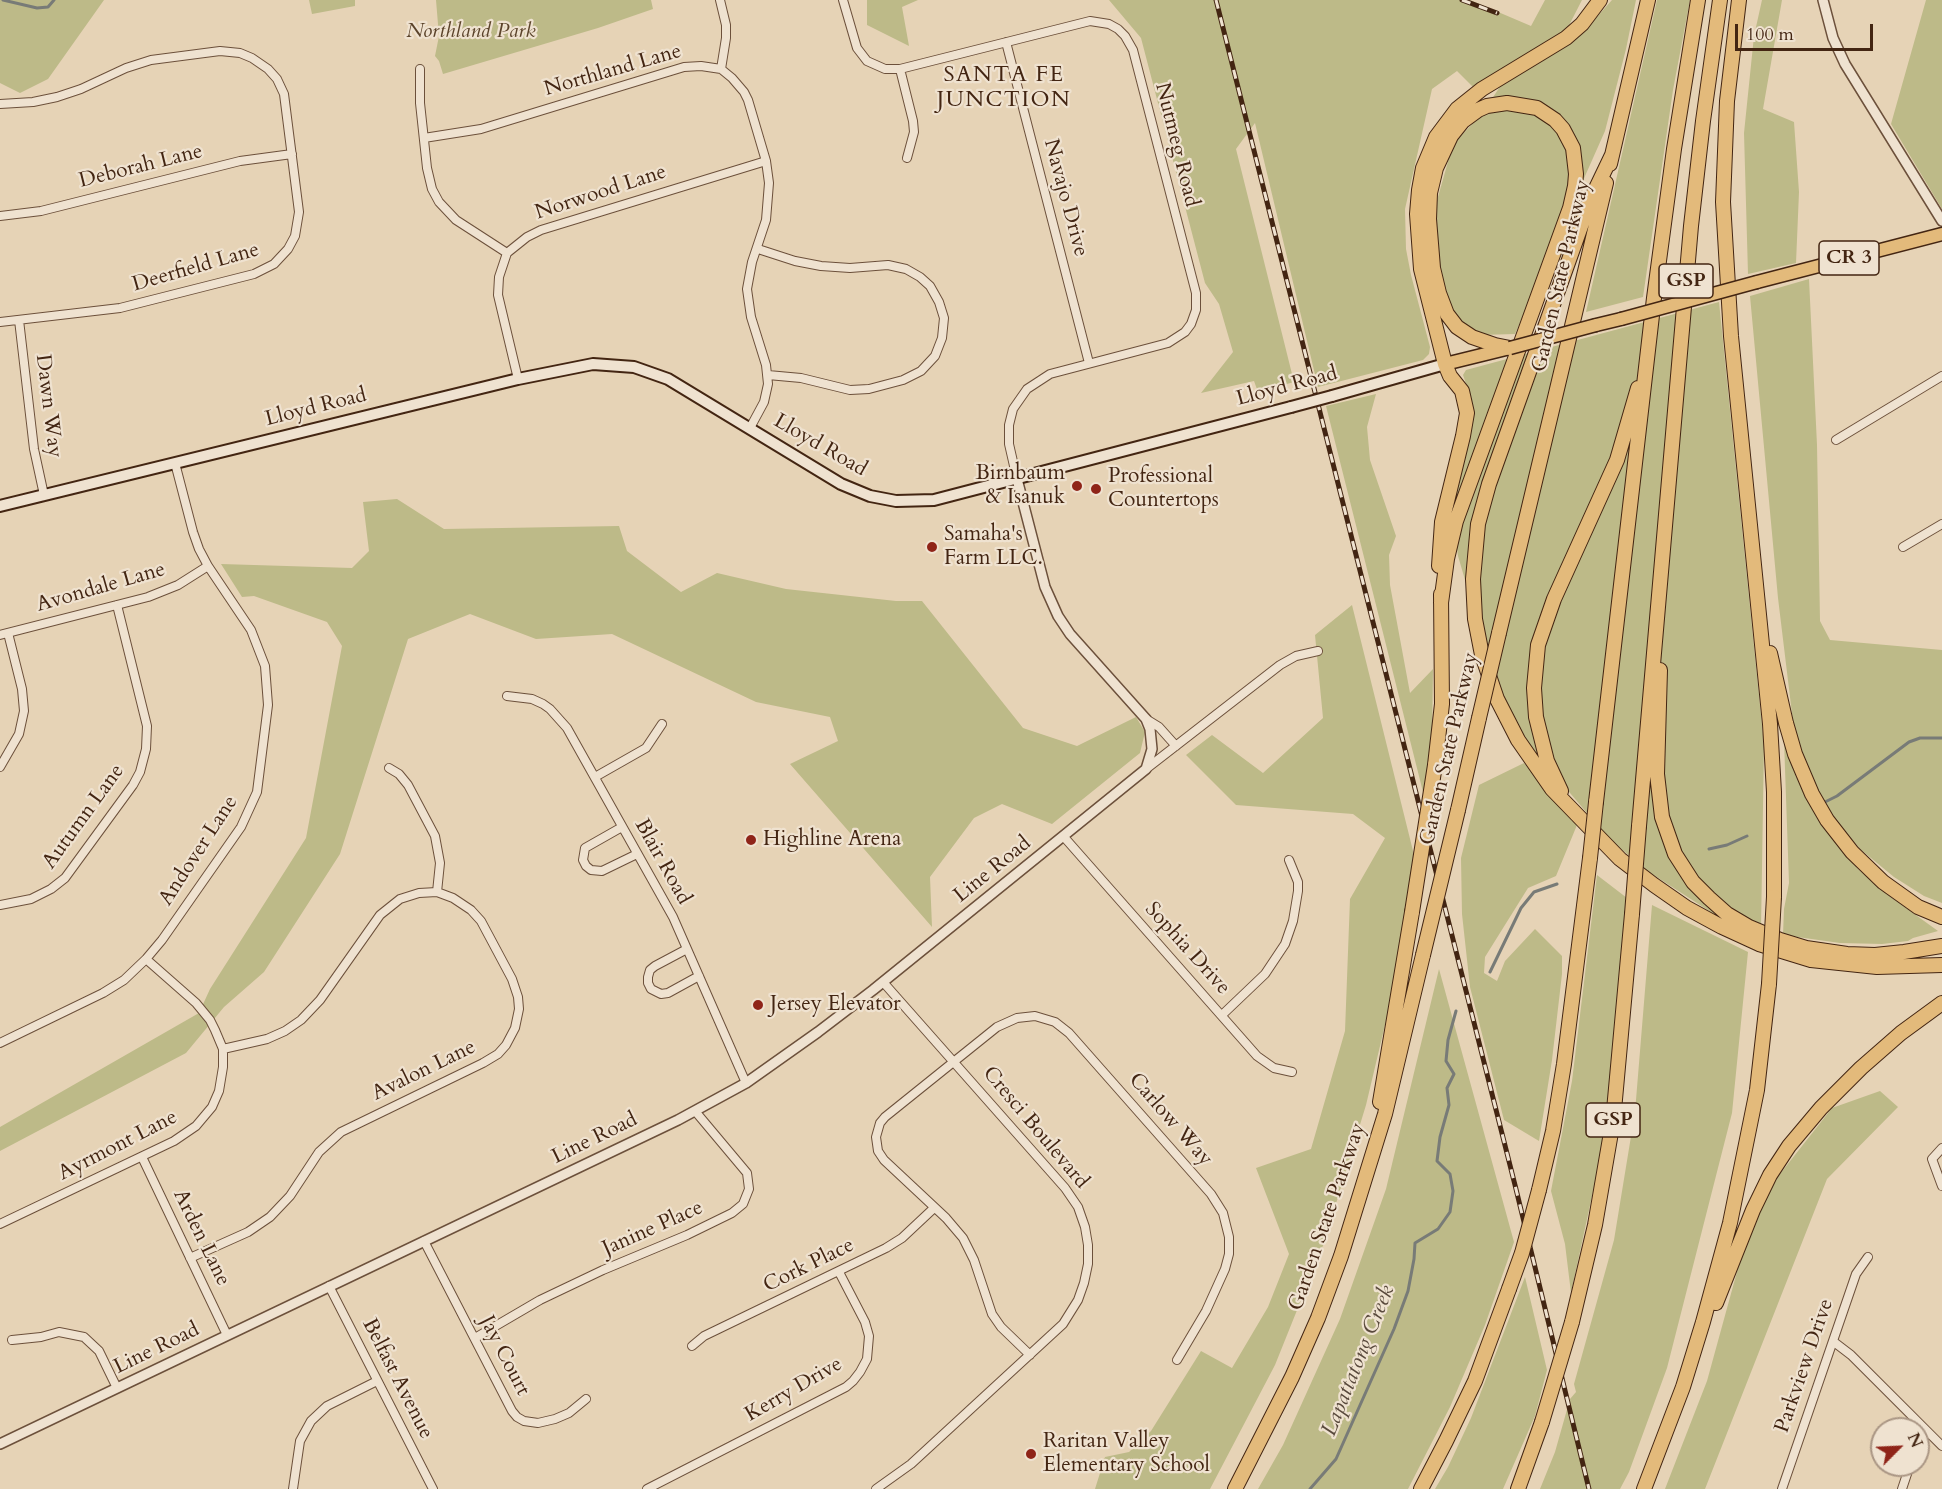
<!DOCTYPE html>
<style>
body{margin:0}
#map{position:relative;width:1942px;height:1489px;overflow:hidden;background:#e6d3b6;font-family:Cardo,serif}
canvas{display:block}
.north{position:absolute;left:1870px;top:1417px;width:60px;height:60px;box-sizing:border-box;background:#efe2d0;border:2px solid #aa9684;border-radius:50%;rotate:66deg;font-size:16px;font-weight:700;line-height:24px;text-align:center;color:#432512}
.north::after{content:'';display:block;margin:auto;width:21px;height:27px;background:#8f2418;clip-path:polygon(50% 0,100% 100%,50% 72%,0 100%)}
.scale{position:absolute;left:1735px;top:24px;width:138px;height:27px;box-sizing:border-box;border:3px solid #432512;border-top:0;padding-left:8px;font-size:18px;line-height:21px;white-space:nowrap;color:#432512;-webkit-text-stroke:4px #efe2d0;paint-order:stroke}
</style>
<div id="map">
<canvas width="1942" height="1489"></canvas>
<div class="north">N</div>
<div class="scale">100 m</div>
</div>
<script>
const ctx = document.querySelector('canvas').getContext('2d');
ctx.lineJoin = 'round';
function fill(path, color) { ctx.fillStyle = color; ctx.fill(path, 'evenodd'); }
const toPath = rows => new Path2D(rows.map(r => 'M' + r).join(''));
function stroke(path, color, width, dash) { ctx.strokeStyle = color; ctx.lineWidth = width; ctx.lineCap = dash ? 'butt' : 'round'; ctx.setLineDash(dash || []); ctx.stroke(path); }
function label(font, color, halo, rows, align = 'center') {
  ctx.font = font + ' Cardo,serif'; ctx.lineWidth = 4.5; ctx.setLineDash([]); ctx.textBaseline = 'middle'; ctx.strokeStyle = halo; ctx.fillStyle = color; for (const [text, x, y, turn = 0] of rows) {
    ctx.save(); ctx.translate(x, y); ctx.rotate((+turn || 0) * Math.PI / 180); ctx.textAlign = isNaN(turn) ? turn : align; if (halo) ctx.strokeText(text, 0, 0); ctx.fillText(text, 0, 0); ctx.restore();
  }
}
fill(toPath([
 [0,0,104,0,48,79,20,93,0,83],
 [309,0,355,0,355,6,312,14],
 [436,0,651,0,653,9,598,28,443,74,439,61,435,56,439,36],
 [867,0,918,0,902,7,909,46,867,25],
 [1109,0,1470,0,1531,26,1545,0,1582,0,1563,37,1477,91,1457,71,1432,89,1405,209,1406,249,1411,275,1430,347,1429,354,1423,360,1318,387,1255,123,1236,149,1294,382,1258,392,1254,381,1201,393,1233,352,1219,304,1205,283,1141,38],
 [1612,0,1636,0,1626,49,1605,131,1515,334,1480,335,1458,322,1441,285,1434,211,1453,144,1482,114,1503,82,1588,27],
 [1657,0,1690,0,1673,90,1643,297,1586,312],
 [1762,0,1782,0,1763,109,1794,122,1799,192,1796,263,1748,274,1744,133,1754,36],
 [1926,0,1942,0,1942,209,1891,124],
 [1809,279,1817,445,1820,621,1830,640,1942,650,1942,903,1924,896,1894,877,1860,849,1828,812,1806,770,1794,730,1778,598,1750,296],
 [1719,302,1764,744,1761,929,1734,927,1649,872,1609,839,1526,741,1501,691,1480,631,1458,556,1451,506,1473,417,1472,401,1463,375,1466,370],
 [1376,394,1367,427,1370,460,1396,536,1389,555,1390,585,1410,693,1433,669,1432,741,1425,800,1326,406],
 [397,499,444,529,619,526,627,551,681,592,717,573,786,589,896,601,922,601,1023,728,1077,746,1136,717,1145,732,1140,753,1052,824,1002,804,974,818,930,877,932,927,790,764,838,741,830,717,756,702,612,634,536,639,470,614,408,639,340,854,264,972,224,1007,186,1053,0,1151,0,1127,199,1013,210,989,306,838,342,646,327,622,254,596,242,597,221,564,352,568,369,551,363,502],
 [1352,605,1416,863,1413,907,1366,1105,1324,1243,1275,1365,1210,1489,1095,1489,1105,1457,1129,1452,1151,1431,1201,1351,1232,1368,1268,1307,1289,1254,1256,1168,1311,1149,1345,1031,1350,899,1385,838,1353,814,1236,805,1186,755,1212,735,1263,773,1323,718,1315,635],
 [1784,740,1836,841,1858,869,1888,895,1938,931,1913,938,1908,941,1882,944,1840,943,1783,935,1784,909,1789,883],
 [1524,763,1577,825,1556,876,1528,888,1485,957,1484,973,1497,981,1505,961,1535,929,1562,956,1562,974,1552,1060,1539,1141,1504,1120,1470,987,1462,914,1461,858,1479,785],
 [1597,875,1627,898,1607,1127,1571,1293,1565,1244,1551,1191,1572,1081],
 [1652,905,1748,952,1732,1113,1667,1368,1629,1472,1620,1489,1540,1489,1555,1452,1570,1399,1576,1392,1574,1384,1614,1240,1635,1112],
 [1439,969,1514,1242,1485,1325,1450,1407,1408,1489,1258,1489,1283,1445,1340,1319,1386,1189],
 [1880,1091,1898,1107,1827,1179,1705,1489,1665,1489,1707,1381,1757,1199,1776,1179,1832,1108],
 [1525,1277,1547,1370,1535,1416,1503,1489,1435,1489,1448,1467,1471,1418]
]), '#bdba88');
stroke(toPath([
 [3,0,37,8,48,7,54,0],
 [1823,803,1837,796,1909,742,1920,738,1942,738],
 [1709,849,1727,845,1747,836],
 [1490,972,1521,908,1534,892,1557,884],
 [1310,1489,1336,1459,1394,1329,1408,1291,1414,1259,1415,1243,1438,1229,1450,1212,1453,1191,1450,1174,1437,1161,1440,1137,1449,1105,1447,1088,1454,1074,1446,1061,1448,1040,1456,1011]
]), '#787b77', 3);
const minor = toPath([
 [720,0,726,25,726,38,721,69],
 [843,0,857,48,867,61,885,69,900,69,1090,21,1109,24,1118,29,1125,36,1133,50,1196,293,1196,310,1191,324,1185,332,1168,343,1050,374,1027,389,1013,409,1009,425,1009,444,1017,479],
 [1006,42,1089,363],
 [420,69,420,103,427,168,432,189,439,202,456,220,507,253],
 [900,69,913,121,914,132,907,158],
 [0,104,33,102,57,97,81,89,126,68,151,60,220,51,240,53,252,58,268,69,277,79,284,94,299,212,295,236,288,249,274,264,254,274,120,308,0,322],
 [424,138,481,129,684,67,701,66,721,69,732,78,744,92,748,100,766,161,769,183,766,220,752,262,747,289,751,317,766,365,768,384,764,402,750,428],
 [0,216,41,211,240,161,292,154],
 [758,249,795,261,821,266,850,268,888,265,906,269,920,277,930,286,939,302,944,318,942,338,935,356,921,371,903,380,869,389,850,390,801,378,768,375],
 [19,320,34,449,44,495],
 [518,379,498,295,499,277,507,253,527,237,541,230,766,161],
 [1836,440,1942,376],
 [1903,547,1942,524],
 [0,635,148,597,178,585,208,566],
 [507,696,532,699,543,704,550,709,567,728,673,917,746,1083],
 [1146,719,1159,727,1176,746],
 [0,767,19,734,24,711,22,689,8,633],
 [389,768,399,774,408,785,435,836,440,863,437,892],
 [1146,769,1280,665,1296,656,1318,651],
 [595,777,646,748,662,724],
 [622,827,585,848,583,860,586,866,591,870,602,871,637,854],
 [1064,837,1257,1056,1274,1068,1292,1072],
 [0,905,31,899,51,889,65,878,133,785,140,772,146,749,147,726,117,605],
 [687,949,655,966,650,970,648,977,648,983,651,989,661,994,668,993,699,976],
 [1222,1015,1265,974,1285,944,1293,921,1298,891,1298,882,1289,860],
 [0,1043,103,993,124,980,146,959,162,940,241,827,257,792,268,705,265,666,251,630,208,566,199,549,193,532,175,463],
 [1942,1148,1932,1159,1942,1186],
 [142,1157,227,1335],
 [0,1224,174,1141,196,1126,212,1107,219,1091,223,1067,223,1049,215,1030,210,1020,196,1003,146,959],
 [424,1241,512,1411,517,1417,524,1421,538,1423,555,1419,569,1413,586,1399],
 [190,1258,248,1232,270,1217,290,1196,319,1152,341,1132,483,1063,498,1054,506,1045,515,1028,519,1009,518,997,512,979,481,921,471,910,453,898,437,892,419,893,400,899,380,915,320,1000,301,1020,285,1031,267,1039,223,1049],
 [329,1286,433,1489],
 [475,1338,540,1300,603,1270,687,1235,732,1213,743,1204,749,1189,747,1173,695,1111],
 [12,1340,41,1337,59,1332,84,1337,99,1351,117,1388],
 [1834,1342,1851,1355,1942,1446],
 [692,1346,704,1336,886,1248,902,1238,934,1208],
 [1030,1355,1001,1327,992,1314,974,1260,963,1238,946,1218,884,1160,878,1151,876,1137,880,1123,885,1117,997,1027,1017,1018,1035,1016,1055,1022,1069,1033,1211,1194,1223,1213,1229,1237,1229,1254,1225,1269,1206,1311,1177,1360],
 [1918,1447,1927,1433],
 [293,1489,300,1441,311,1421,327,1406,377,1381],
 [647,1489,846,1387,853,1381,860,1372,867,1359,869,1336,865,1322,839,1272],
 [876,1489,911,1464,1063,1324,1078,1300,1084,1283,1088,1264,1088,1245,1085,1227,1078,1207,1065,1188,883,982],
 [1782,1489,1856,1274,1868,1257],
 [1902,1489,1910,1465]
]);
const tertiary = toPath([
 [1823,0,1833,38,1845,64,1942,221],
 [0,1444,678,1120,746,1083,818,1032,873,990,1146,769,1152,749,1150,729,1146,719,1070,634,1058,616,1045,587,1017,479]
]);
const secondary = toPath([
 [1332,396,1445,364],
 [0,506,518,379,593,364,634,367,668,379,841,484,870,496,896,501,934,500,1291,407]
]);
const primary = toPath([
 [1757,282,1942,234],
 [1596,325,1621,319],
 [1445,364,1510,348]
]);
const motorway = toPath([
 [1739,0,1727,101,1723,202,1731,336,1770,724,1774,792,1774,897],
 [1612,155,1590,201,1489,484,1478,524,1473,579,1475,619,1482,655,1497,699,1518,740,1552,789,1620,859,1654,885,1687,908,1722,927,1759,944,1811,960,1877,967,1942,965],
 [1610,164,1648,0],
 [1439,566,1442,522,1463,436,1467,413,1462,391,1450,376,1445,364,1421,269,1417,214,1419,190,1423,168,1436,137,1457,109,1482,89,1566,38,1582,24,1600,0],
 [1441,603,1447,559,1456,521,1570,208,1575,186,1576,174,1573,148,1563,129,1555,120,1537,108,1507,103,1487,106,1478,110,1463,121,1451,136,1436,168,1430,193,1429,219,1433,268,1439,293,1447,314,1457,327,1472,337,1495,345,1510,348],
 [1499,633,1606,183],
 [1770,653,1786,723,1795,754,1812,794,1827,820,1852,852,1883,882,1918,907,1942,917],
 [1660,670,1657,774,1662,817,1675,854,1693,882,1709,898,1727,914,1749,927,1780,940,1806,948,1847,954,1875,955,1904,952,1942,946],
 [1435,765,1442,704,1441,594],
 [1561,791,1547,761,1536,717,1534,688,1538,645,1554,599,1617,460,1638,388],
 [1596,802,1654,298,1674,149,1698,0],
 [1458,810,1479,718],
 [1639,826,1691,226,1703,121,1720,0],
 [1380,1102,1412,912],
 [1539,1190,1553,1131,1564,1064,1590,858],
 [1716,1303,1753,1210,1770,1175,1789,1146,1821,1108,1861,1068,1901,1033,1942,1003],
 [1572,1322,1595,1225,1613,1121,1632,914],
 [1235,1489,1292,1377,1318,1318,1341,1256,1385,1114,1423,955],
 [1421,1489,1446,1441,1475,1381,1509,1289],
 [1518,1489,1542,1422],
 [1644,1489,1683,1387,1703,1322,1730,1223,1757,1090,1769,984]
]);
stroke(minor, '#6c503b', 10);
stroke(tertiary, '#6c503b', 12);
stroke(secondary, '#432512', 14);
stroke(primary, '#432512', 15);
stroke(motorway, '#432512', 16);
stroke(minor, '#efe2d0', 8);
stroke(tertiary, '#efe2d0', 9);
stroke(secondary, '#efe2d0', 10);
stroke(primary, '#e3ba7b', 12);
stroke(motorway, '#e3ba7b', 14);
const rail = toPath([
 [1216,0,1515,1185,1589,1489],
 [1462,0,1497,13]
]);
stroke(rail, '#432512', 5);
stroke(rail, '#efe2d0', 3, [9]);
const secondaryBridge = toPath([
 [1291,407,1332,396]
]);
const primaryBridge = toPath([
 [1621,319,1757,282],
 [1510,348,1596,325]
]);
const motorwayBridge = toPath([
 [1479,718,1499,633],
 [1590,858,1596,802],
 [1412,912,1435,765],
 [1632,914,1639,826],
 [1423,955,1458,810],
 [1769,984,1774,897],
 [1509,1289,1522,1253,1539,1190],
 [1542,1422,1572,1322]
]);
stroke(secondaryBridge, '#432512', 14, []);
stroke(primaryBridge, '#432512', 15, []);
stroke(motorwayBridge, '#432512', 16, []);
stroke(secondaryBridge, '#efe2d0', 10);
stroke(primaryBridge, '#e3ba7b', 12);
stroke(motorwayBridge, '#e3ba7b', 14);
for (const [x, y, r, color] of [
 [1077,486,6,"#8f2418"],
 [1096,489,6,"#8f2418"],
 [932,547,6,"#8f2418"],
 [751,840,6,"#8f2418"],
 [758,1005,6,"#8f2418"],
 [1031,1454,6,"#8f2418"]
]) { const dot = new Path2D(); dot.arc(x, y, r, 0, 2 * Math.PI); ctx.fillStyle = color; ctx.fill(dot); stroke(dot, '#efe2d0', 2); }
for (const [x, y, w] of [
 [1849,258,60],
 [1686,281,54],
 [1613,1120,54]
]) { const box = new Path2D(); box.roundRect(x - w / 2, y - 17, w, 34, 4.5); ctx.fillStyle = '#efe2d0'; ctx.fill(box); stroke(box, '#432512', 1.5); }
label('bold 20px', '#432512', null, [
 ["CR 3",1849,258],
 ["GSP",1686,281],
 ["GSP",1613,1120]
]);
label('italic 21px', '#5b432a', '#efe2d0', [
 ["Northland Park",471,32]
]);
label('21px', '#432512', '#efe2d0', [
 ["Northland Lane",613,71,-16],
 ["Nutmeg Road",1176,145,76],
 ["Deborah Lane",141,167,-14],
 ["Norwood Lane",601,193,-18],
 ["Navajo Drive",1065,198,75],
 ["Deerfield Lane",196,268,-16],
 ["Garden State Parkway",1562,276,-77],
 ["Lloyd Road",1287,387,-15],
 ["Dawn Way",48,406,83],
 ["Lloyd Road",316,408,-14],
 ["Lloyd Road",820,446,30],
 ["Avondale Lane",101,588,-16],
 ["Garden State Parkway",1450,749,-77],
 ["Autumn Lane",84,817,-54],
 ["Andover Lane",199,851,-57],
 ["Blair Road",662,862,61],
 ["Line Road",993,870,-39],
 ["Sophia Drive",1187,949,48],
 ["Avalon Lane",424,1071,-26],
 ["Carlow Way",1170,1120,49],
 ["Cresci Boulevard",1035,1128,50],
 ["Line Road",595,1139,-26],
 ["Ayrmont Lane",118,1146,-27],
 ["Garden State Parkway",1328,1217,-71],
 ["Janine Place",653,1229,-24],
 ["Arden Lane",201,1238,64],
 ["Cork Place",809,1266,-26],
 ["Line Road",157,1349,-26],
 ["Jay Court",504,1356,63],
 ["Parkview Drive",1805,1366,-71],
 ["Belfast Avenue",397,1379,63],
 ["Kerry Drive",794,1390,-30]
]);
label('21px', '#432512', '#efe2d0', [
 ["Birnbaum",1065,474,"right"],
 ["& Isanuk",1065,498,"right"],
 ["Professional",1108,477],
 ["Countertops",1108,501],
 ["Samaha's",944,535],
 ["Farm LLC.",944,559],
 ["Highline Arena",763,840],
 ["Jersey Elevator",770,1005],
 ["Raritan Valley",1043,1442],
 ["Elementary School",1043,1466]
], 'left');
ctx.letterSpacing = '1.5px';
label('22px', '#432512', '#efe2d0', [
 ["SANTA FE",1004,76],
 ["JUNCTION",1004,101]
]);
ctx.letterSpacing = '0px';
label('italic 22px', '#59493c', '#efe2d0', [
 ["Lapattatong Creek",1359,1361,-68]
]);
</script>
